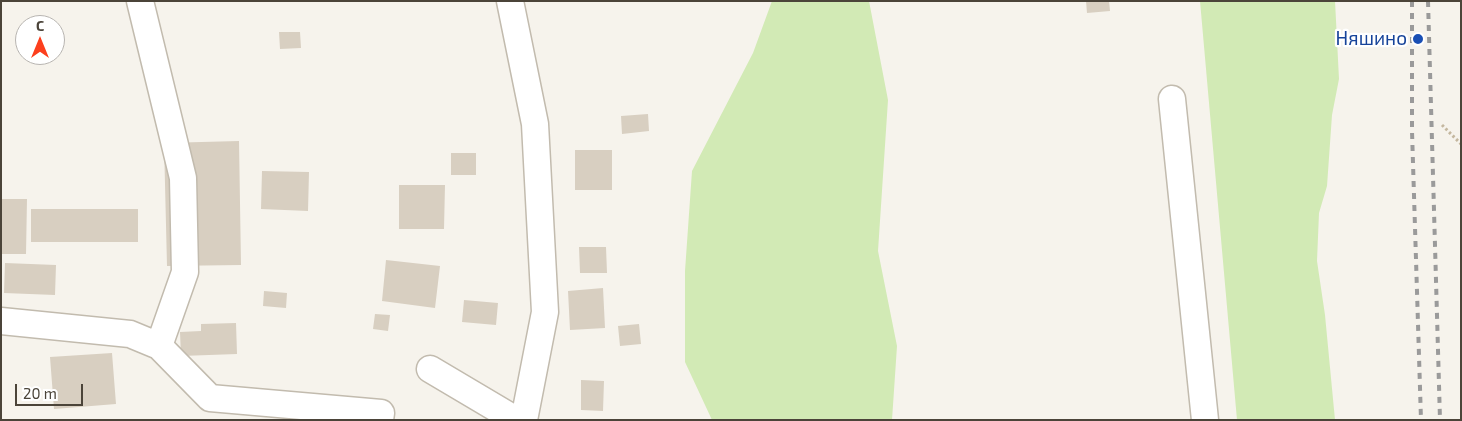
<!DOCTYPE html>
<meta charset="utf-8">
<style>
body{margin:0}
#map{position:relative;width:1462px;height:421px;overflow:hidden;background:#f6f3ec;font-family:"Exo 2",sans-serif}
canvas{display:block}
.frame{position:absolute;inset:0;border:2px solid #4b4439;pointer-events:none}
.north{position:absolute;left:15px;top:15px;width:50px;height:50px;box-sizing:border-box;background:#fff;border:1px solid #b7b4b0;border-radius:50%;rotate:0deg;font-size:14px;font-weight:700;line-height:20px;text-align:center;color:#4b4439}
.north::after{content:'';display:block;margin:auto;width:18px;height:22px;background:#fc3f1d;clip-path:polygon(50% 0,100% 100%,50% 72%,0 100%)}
.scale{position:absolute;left:15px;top:384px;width:68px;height:22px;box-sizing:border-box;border:2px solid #4b4439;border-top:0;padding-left:6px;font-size:15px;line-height:18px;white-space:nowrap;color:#4b4439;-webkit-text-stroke:4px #fff;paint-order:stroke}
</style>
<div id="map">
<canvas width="1462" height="421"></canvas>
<div class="frame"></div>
<div class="north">С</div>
<div class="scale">20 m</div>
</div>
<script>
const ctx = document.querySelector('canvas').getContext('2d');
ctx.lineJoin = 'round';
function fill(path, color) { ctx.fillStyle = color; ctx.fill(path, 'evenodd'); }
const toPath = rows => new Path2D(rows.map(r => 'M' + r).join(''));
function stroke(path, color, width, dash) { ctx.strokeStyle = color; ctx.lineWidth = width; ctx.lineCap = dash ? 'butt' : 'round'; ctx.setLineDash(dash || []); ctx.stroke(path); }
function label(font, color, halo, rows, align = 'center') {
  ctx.font = font + ' "Exo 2",sans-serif'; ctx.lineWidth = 4.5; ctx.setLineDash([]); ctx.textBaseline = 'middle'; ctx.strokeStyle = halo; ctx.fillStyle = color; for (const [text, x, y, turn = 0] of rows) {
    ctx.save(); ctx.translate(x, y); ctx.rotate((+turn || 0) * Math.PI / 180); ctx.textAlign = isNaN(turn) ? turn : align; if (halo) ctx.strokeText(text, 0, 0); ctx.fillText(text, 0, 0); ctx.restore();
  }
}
fill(toPath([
 [772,1,869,1,888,100,878,251,897,346,892,420,712,420,685,362,685,271,692,171,753,53],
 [1200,1,1335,1,1339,79,1332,115,1327,186,1319,213,1317,261,1325,315,1335,420,1237,420]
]), '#d2eab5');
fill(toPath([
 [1086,1,1109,1,1110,11,1087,13],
 [279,32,300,32,301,48,280,49],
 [648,114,649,131,622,134,621,116],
 [239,141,241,265,167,266,164,143],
 [575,150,612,150,612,190,575,190],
 [451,153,476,153,476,175,451,175],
 [262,171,309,172,308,211,261,209],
 [399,185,445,185,444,229,399,229],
 [1,199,27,199,26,254,1,254],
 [31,209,138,209,138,242,31,242],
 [579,247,606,247,607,273,580,273],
 [386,260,440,266,435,308,382,301],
 [5,263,56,265,55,295,4,293],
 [603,288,605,328,570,330,568,291],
 [264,291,287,293,286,308,263,306],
 [464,300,498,303,496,325,462,322],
 [375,314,390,315,388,331,373,329],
 [236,323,237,354,181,356,180,332,201,331,201,324],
 [639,324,641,344,620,346,618,326],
 [112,353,116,404,54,409,50,357],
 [581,380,604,381,603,411,581,410]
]), '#d8cfc1');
const minor = toPath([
 [140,1,183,178,185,272,159,346],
 [510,1,535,124,545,312,524,420],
 [1172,99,1205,420],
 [1,321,130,334,159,346,210,398,381,413,380,420],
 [430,369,516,420]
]);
stroke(minor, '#c2bbae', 29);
stroke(toPath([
 [1442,125,1461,144]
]), '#c4b79f', 3, [2.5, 2.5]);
stroke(minor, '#fff', 26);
stroke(toPath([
 [1412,1,1412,131,1421,420],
 [1428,1,1440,420]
]), '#9a9a9a', 4, [6, 6]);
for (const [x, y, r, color] of [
 [1418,39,6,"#1a4fb4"]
]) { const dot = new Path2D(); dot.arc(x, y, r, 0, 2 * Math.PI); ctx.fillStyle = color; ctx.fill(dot); stroke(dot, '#fff', 2); }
label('19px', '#164399', '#fff', [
 ["Няшино",1407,39]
], 'right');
</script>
